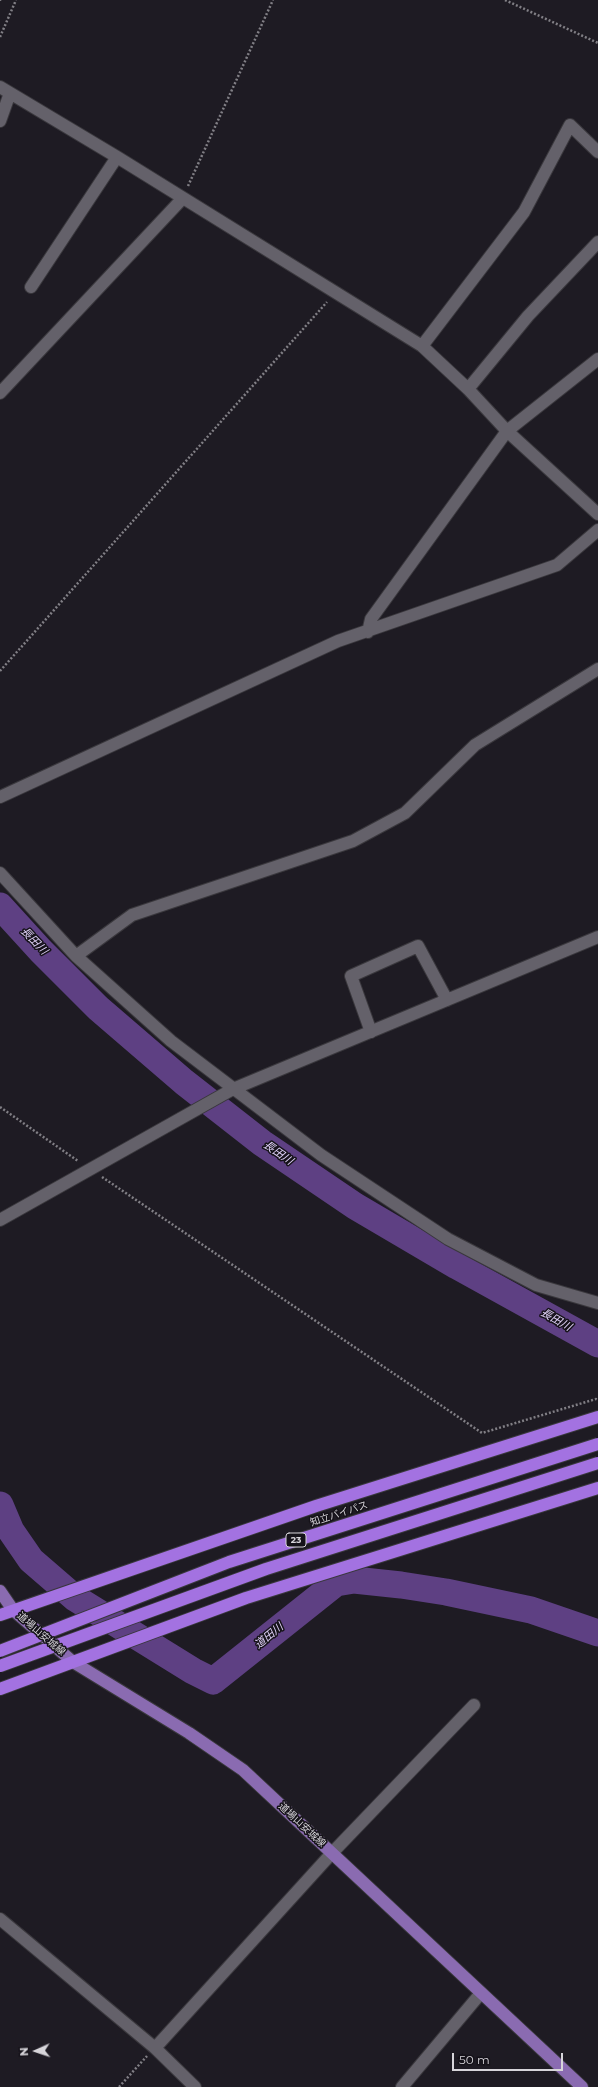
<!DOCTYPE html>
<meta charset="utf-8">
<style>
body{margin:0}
#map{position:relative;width:598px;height:2087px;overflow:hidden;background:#1e1b23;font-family:Montserrat,sans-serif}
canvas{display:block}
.north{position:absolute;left:16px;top:2031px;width:40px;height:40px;-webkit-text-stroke:3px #151219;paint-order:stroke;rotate:267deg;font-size:11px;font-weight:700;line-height:16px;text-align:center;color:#d7d5da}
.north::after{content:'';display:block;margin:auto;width:14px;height:18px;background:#d7d5da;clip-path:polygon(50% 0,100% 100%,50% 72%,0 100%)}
.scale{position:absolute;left:452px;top:2053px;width:111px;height:18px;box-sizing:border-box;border:2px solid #d7d5da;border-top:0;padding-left:5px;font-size:12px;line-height:14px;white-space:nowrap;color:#d7d5da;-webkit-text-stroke:3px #151219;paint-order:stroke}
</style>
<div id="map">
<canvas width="598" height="2087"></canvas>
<div class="north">N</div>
<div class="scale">50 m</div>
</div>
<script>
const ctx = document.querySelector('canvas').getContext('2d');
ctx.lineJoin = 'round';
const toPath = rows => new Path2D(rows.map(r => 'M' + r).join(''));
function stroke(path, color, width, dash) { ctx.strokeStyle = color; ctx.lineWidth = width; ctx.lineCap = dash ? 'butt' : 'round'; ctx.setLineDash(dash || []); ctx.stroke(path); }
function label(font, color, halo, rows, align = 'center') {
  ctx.font = font + ' Montserrat,"Noto Sans JP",sans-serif'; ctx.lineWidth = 3; ctx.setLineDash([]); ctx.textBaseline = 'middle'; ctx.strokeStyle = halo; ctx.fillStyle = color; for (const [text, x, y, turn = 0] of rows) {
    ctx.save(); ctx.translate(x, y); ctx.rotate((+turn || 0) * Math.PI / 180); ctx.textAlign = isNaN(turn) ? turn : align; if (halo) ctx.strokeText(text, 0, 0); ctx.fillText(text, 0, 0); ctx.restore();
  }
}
stroke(toPath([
 [0,906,41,951,98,1008,184,1082,262,1143,355,1206,457,1266,598,1344],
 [0,1505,11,1531,31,1560,75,1598,193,1671,213,1681,336,1583,354,1580,401,1585,446,1592,531,1610,598,1633]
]), '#5e4083', 27);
const minor = toPath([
 [0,87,117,157,422,346,468,389,507,431,598,514],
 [0,121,10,93],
 [31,287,117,157],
 [422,346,524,212,570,125,598,152],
 [468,389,528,316,598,242],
 [0,393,183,198],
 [368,632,371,619,507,431,598,359],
 [0,797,338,641,557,565,598,530],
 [0,873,76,956,171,1041,321,1155,448,1239,536,1285,598,1303],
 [76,956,132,915,353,841,405,813,475,745,598,669],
 [371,1032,351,976,418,946,447,1000],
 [0,1220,233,1089,598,937],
 [0,1919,155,2048,195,2087],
 [155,2048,332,1853,474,1705],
 [402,2087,481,1993]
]);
const major = toPath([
 [0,1591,13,1610,73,1662,189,1733,243,1770,582,2087]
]);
const highway = toPath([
 [0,1615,316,1506,598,1417],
 [0,1689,246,1598,598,1488]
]);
stroke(minor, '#3a383d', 14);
stroke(major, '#3a383d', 14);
stroke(highway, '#3a383d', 14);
stroke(toPath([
 [505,0,598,43],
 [0,1,0,0],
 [0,37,16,0],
 [188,186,273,0],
 [0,671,327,302],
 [0,1107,78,1161],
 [102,1177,482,1433,596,1399,598,1400],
 [119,2087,147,2056]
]), '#817f85', 2.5, [2, 2]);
stroke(minor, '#64616a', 12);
stroke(major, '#8a6bb1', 12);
stroke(highway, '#a372e1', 12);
const highwayBridge = toPath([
 [0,1651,229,1562,598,1444],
 [0,1666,266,1569,598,1463]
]);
stroke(highwayBridge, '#3a383d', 14, []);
stroke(highwayBridge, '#a372e1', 12);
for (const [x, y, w] of [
 [296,1540,20]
]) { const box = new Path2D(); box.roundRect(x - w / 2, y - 7, w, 14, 3); ctx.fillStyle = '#151219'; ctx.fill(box); stroke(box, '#d7d5da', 1); }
label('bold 9px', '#d7d5da', null, [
 ["23",296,1540]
]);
label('10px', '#d7d5da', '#151219', [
 ["知立バイパス",339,1514,-18],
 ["道場山安城線",41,1634,41],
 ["道場山安城線",302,1825,43]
]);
label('italic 11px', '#e1d2f9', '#151219', [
 ["長田川",34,941,46],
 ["長田川",278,1153,35],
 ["長田川",556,1320,30],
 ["道田川",269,1636,-39]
]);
</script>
